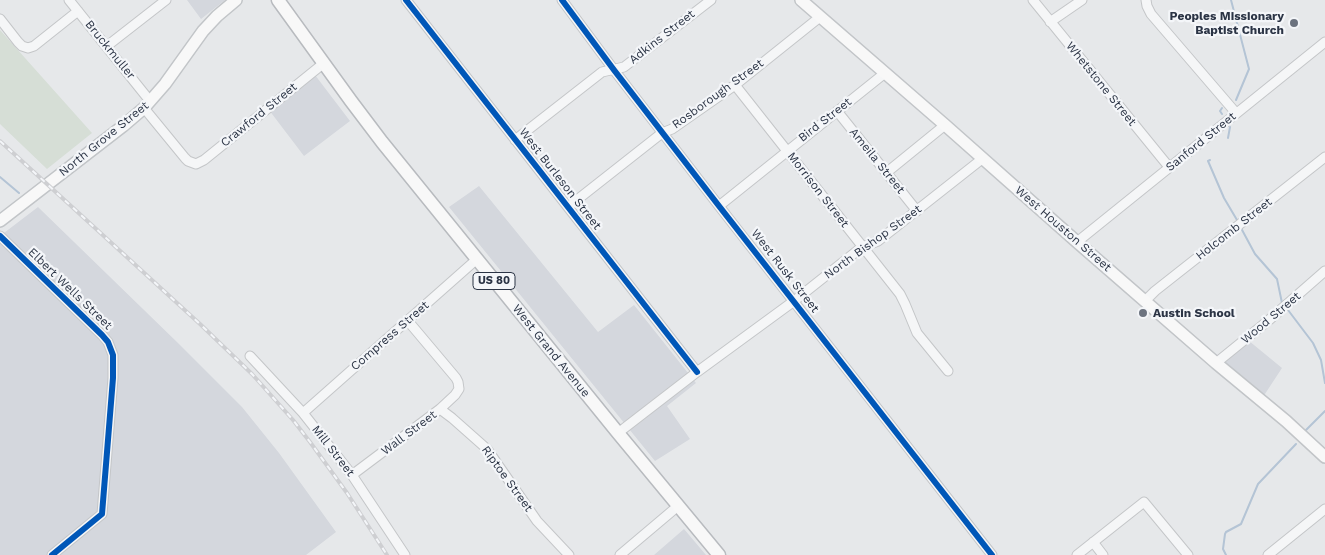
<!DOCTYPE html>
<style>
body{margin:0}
canvas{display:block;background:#e6e8ea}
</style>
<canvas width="1325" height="555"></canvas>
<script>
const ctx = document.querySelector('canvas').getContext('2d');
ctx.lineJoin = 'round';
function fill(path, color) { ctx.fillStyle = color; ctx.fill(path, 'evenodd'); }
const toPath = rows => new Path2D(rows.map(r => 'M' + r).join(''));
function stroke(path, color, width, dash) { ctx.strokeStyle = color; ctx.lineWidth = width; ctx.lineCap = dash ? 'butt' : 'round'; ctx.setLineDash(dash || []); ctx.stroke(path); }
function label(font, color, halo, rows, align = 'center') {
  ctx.font = font + ' "Work Sans",sans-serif'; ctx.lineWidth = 4.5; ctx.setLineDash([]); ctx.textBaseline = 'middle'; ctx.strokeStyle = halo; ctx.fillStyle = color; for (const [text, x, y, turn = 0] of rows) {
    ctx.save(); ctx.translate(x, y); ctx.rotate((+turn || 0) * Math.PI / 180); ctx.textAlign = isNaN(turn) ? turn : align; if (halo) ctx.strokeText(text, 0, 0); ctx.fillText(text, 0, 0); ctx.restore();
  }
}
fill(toPath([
 [187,0,225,0,201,19],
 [315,75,350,121,304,156,269,110],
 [479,186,598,332,634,305,696,383,667,406,690,439,655,461,449,207],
 [38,207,179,344,242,407,279,453,336,532,306,555,0,555,0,236],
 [1243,336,1282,368,1263,397,1218,357],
 [684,529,706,555,654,555]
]), '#d4d7dd');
fill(toPath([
 [0,30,92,133,47,169,0,124]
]), '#d6ded6');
stroke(toPath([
 [1231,0,1249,69,1236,100],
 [1222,114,1220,111,1222,108],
 [1228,138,1230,127],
 [1210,160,1208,161,1224,198,1237,220],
 [0,177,19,193],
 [1241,228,1255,254,1277,279,1282,303],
 [1288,310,1313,343,1321,360,1325,383],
 [1306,430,1325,411],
 [1226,555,1223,549,1225,534,1226,532,1241,524,1258,484,1296,444]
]), '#b4c4d5', 2);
const minor = toPath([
 [69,0,150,101],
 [406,0,697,372],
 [562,0,614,70,719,206,992,555],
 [1033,0,1169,167],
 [1146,0,1147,6,1151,14,1236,113],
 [0,19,18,42,22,46,28,48,34,46,78,11],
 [1050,22,1082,0],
 [107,46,166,0],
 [735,85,900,294,905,304,917,333,948,371],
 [144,108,185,158,188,161,196,164,204,160,324,63],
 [837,111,917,211],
 [515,140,602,72,624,67,711,0],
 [886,173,945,125],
 [719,206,885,73],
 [568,207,662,133,672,129,735,85,820,17],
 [0,236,102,335,108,342,113,355,113,378,102,514,52,555],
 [1077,242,1325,42],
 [1145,301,1155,291,1325,157],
 [250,356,303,413,352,475,405,555],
 [1216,363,1269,320,1325,271],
 [440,409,452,418,487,449,537,521,569,555],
 [303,413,477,259],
 [618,433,697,372,794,301,862,247,878,241,982,159],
 [352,475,440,409,455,395,459,389,458,382,456,378,408,321],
 [1093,542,1103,555],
 [620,555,678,506],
 [1077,555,1144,502,1188,555],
 [1268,555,1325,509]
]);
const major = toPath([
 [801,0,945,125,1077,242,1216,363,1286,421,1325,457],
 [0,221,123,126,144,108,165,84,203,31,217,16,236,0]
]);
const highway = toPath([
 [278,0,351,101,382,142,618,433,719,555]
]);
stroke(minor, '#c4c6c8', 11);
stroke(major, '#c2c5c8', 14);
stroke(highway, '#b8bbbf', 15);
stroke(minor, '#f5f6f7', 9);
stroke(major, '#f8f8f8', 11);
stroke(highway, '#f8f8f8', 12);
const rail = toPath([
 [0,141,200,324,252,374,293,420,310,442,347,493,387,555]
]);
stroke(rail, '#cecfd2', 4);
stroke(rail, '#f4f6f9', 2, [5.5]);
stroke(toPath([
 [406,0,697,372],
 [562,0,614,70,719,206,992,555],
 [0,236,102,335,108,342,113,355,113,378,102,514,52,555]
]), '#0057b8', 6);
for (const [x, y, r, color] of [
 [1294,23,5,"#6c737f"],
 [1143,313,5,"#6c737f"]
]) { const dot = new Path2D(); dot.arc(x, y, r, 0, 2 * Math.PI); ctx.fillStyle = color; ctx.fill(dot); stroke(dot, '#f4f6f9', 2); }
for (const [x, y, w] of [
 [494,281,42]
]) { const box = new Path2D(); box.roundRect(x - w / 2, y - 8.5, w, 17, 4); ctx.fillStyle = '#f4f6f9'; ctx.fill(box); stroke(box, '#2b3445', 1); }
label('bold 11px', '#2b3445', null, [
 ["US 80",494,281]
]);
label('bold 12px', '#2b3445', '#f4f6f9', [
 ["Peoples Missionary",1284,16],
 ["Baptist Church",1284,30],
 ["Austin School",1153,313,"left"]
], 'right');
label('12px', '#2b3445', '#f4f6f9', [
 ["Adkins Street",662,37,-38],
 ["Bruckmuller",110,50,51],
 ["Whetstone Street",1101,84,51],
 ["Rosborough Street",718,94,-36],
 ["Crawford Street",259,115,-39],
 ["Bird Street",825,120,-38],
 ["North Grove Street",104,139,-39],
 ["Sanford Street",1201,142,-39],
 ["Ameila Street",877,161,51],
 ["West Burleson Street",560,179,52],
 ["Morrison Street",818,190,52],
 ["West Houston Street",1063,229,41],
 ["Holcomb Street",1234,229,-38],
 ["North Bishop Street",873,242,-36],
 ["West Rusk Street",785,271,52],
 ["Elbert Wells Street",70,289,44],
 ["Wood Street",1271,318,-40],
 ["Compress Street",390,336,-41],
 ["West Grand Avenue",551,351,51],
 ["Wall Street",409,433,-37],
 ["Mill Street",333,451,52],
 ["Riptoe Street",507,479,54]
]);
</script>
